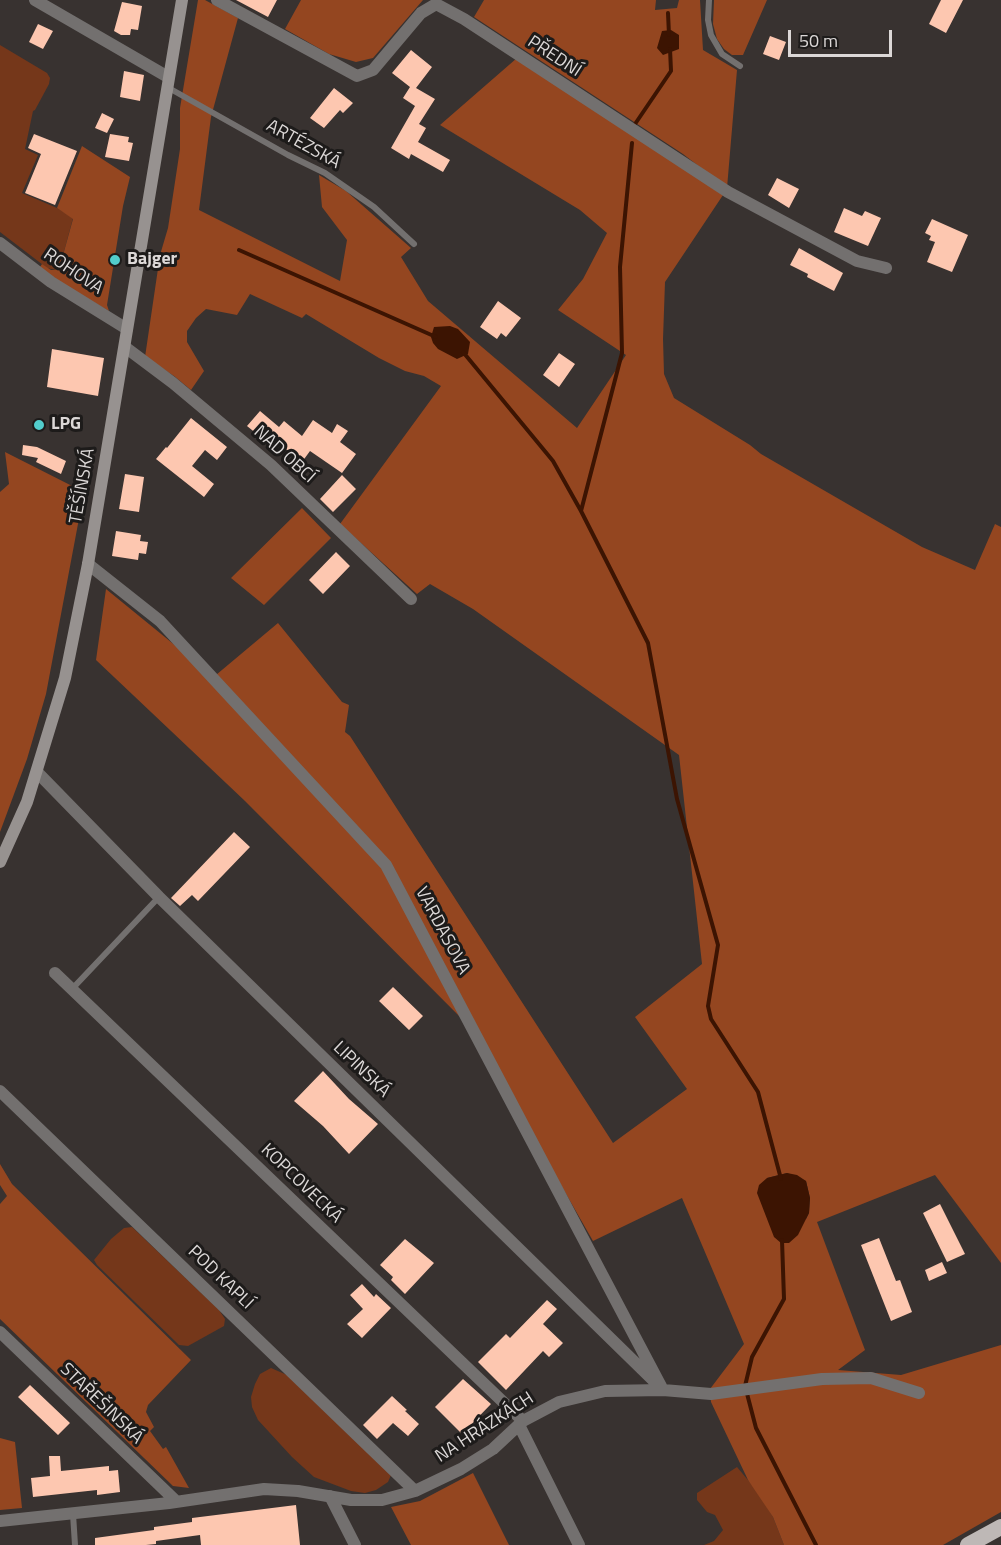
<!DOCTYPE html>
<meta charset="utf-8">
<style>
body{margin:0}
#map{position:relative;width:1001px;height:1545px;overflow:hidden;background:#383230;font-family:"Titillium Web",sans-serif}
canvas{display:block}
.scale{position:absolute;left:788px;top:30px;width:104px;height:27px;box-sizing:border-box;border:3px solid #dcd8d7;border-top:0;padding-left:8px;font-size:18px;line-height:21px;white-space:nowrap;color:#dcd8d7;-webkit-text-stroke:4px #1d1b1a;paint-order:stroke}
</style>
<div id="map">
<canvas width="1001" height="1545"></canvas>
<div class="scale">50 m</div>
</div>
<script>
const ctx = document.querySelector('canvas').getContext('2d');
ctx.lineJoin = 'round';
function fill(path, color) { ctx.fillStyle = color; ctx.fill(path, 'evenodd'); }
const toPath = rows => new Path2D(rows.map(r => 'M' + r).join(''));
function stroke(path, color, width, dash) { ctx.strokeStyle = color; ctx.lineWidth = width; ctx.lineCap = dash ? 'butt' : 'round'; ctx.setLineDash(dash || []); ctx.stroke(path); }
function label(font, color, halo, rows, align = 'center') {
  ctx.font = font + ' "Titillium Web",sans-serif'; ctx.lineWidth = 6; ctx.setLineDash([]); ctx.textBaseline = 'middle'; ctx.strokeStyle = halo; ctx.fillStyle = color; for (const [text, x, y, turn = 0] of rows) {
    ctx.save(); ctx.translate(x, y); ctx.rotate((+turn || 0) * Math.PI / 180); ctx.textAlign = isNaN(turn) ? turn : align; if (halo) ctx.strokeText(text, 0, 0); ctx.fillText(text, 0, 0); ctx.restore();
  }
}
fill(toPath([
 [0,45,47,73,50,78,49,84,35,110,33,111,25,149,38,155,22,193,57,208,73,218,60,266,56,270,47,268,0,232],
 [132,1227,219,1310,225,1319,224,1326,188,1346,179,1345,97,1265,94,1260,111,1239,124,1228],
 [271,1368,287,1375,391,1475,388,1482,376,1490,365,1493,351,1491,314,1477,292,1457,258,1420,252,1407,251,1397,255,1384,260,1374],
 [737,1467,758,1492,773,1517,784,1545,704,1545,714,1541,723,1530,715,1515,707,1512,697,1500,697,1493]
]), '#75371a');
fill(toPath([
 [198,0,205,0,238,18,211,117,199,210,340,281,347,240,322,207,319,175,346,191,411,248,401,257,428,301,577,428,626,355,558,310,583,279,607,233,580,210,440,125,517,58,723,195,665,282,663,339,664,374,674,398,750,445,761,454,922,547,975,570,995,524,1001,527,1001,1263,935,1175,817,1222,865,1350,838,1370,901,1375,1001,1345,1001,1512,943,1545,784,1545,773,1517,748,1480,711,1402,710,1389,744,1344,682,1198,593,1241,471,1028,245,801,96,660,106,589,193,660,210,680,278,623,342,702,349,705,345,732,350,736,613,1143,687,1089,635,1017,702,964,679,755,473,609,430,584,417,594,340,524,441,386,424,376,405,371,379,358,306,314,302,318,250,294,237,315,206,309,196,318,187,331,187,342,204,371,191,390,174,376,145,357,160,255,168,228,180,149,180,108],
 [787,1173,806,1181,810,1198,809,1213,806,1219,767,1178],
 [301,0,423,0,373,58,356,62,329,54,285,29],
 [484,0,656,0,655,10,677,8,679,0,700,0,703,50,737,70,727,188,683,154,474,17],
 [714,0,767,0,743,55,732,55,724,49,717,39,713,24],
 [82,146,130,177,123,206,107,305,109,311,53,279,40,267,42,264,51,270,55,270,60,266,73,219,57,208],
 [5,452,84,492,46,694,27,759,0,832,0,492,9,484],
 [302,508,331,538,264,605,231,578],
 [0,1164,12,1184,191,1360,148,1405,146,1412,154,1427,150,1431,163,1449,166,1447,189,1488,173,1486,0,1319,0,1204,7,1196,0,1185],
 [0,1438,15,1442,22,1508,0,1510],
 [473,1473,509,1545,411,1545,391,1507,420,1501]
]), '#944620');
fill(toPath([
 [671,30,679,35,679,49,663,55,657,48,662,31],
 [450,326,458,329,470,342,468,354,457,359,438,349,433,343,431,337,434,327],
 [787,1173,797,1175,806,1181,810,1198,809,1213,798,1235,789,1243,781,1243,774,1237,757,1193,759,1185,767,1178]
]), '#3c1402');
stroke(toPath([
 [668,13,669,35],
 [633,127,671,71,670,49],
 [632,143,620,267,622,353,581,511,648,643,677,799,718,945,708,1006,711,1019,758,1092,781,1179],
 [239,250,436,337],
 [463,352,553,461,581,511],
 [782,1240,784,1299,752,1357,745,1386,756,1428,816,1545]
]), '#3c1402', 4);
fill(toPath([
 [236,0,277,0,268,17],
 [941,0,963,0,946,33,929,24],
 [122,2,142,6,138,30,131,29,130,35,121,35,114,31],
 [38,24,53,31,43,49,29,42],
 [770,36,786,42,779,60,763,54],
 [411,50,432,67,416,88,435,99,419,124,426,128,418,142,450,160,443,172,411,154,409,159,391,148,415,106,403,98,410,87,392,73],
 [124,71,144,75,140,101,120,97],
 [334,88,353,103,343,113,340,110,324,128,310,118],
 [102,113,114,119,107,133,95,128],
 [34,134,77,151,55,205,25,193,41,154,28,148],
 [110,134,129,137,128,142,133,143,129,161,105,157],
 [777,178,799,189,789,208,768,195],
 [844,208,862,216,865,211,881,218,868,246,834,232],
 [932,219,968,235,952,272,927,262,935,242,929,240,931,236,925,233],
 [799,248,843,273,834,291,807,277,808,274,790,265],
 [498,301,521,318,506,337,501,333,497,339,480,327],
 [52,349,104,358,98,396,47,387],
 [559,353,575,364,559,387,543,375],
 [260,411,279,427,284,421,302,436,313,420,332,433,337,424,348,431,340,442,356,454,342,473,310,451,302,462,267,434,263,439,247,426],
 [191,418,227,447,217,460,205,450,192,466,214,484,204,497,156,459,166,447,167,448],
 [23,445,37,447,66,461,61,474,36,462,38,458,22,455],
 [125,474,144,477,139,512,119,509],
 [342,475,356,489,333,512,320,499],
 [116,531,141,535,140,541,148,542,146,554,139,553,138,560,112,556],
 [336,552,350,566,323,594,309,580],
 [234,832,250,847,198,901,192,895,180,906,171,898],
 [393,987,423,1016,409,1030,379,1001],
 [323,1071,349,1099,378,1124,349,1154,323,1126,294,1101],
 [940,1204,965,1254,947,1262,923,1213],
 [879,1238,896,1281,900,1280,912,1312,891,1321,861,1245],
 [405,1239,434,1263,405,1294,391,1280,393,1277,380,1265],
 [942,1262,947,1273,929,1281,925,1270],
 [362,1284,374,1297,376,1294,391,1308,362,1338,347,1324,363,1309,350,1295],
 [547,1300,557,1309,543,1324,563,1343,549,1357,543,1351,506,1390,478,1362,506,1334,510,1338],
 [463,1379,491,1404,462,1434,435,1407],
 [30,1385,70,1423,58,1435,18,1397],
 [392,1396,407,1410,405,1411,419,1424,408,1436,393,1423,377,1439,363,1425],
 [49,1456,60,1456,61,1471,109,1466,109,1471,118,1470,120,1492,97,1495,97,1490,33,1497,31,1478,50,1476],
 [296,1505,300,1545,201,1545,200,1535,156,1541,156,1544,146,1545,95,1545,95,1538,154,1530,154,1527,192,1522,192,1518]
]), '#fdc7b0');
stroke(toPath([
 [709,0,708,20,711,35,722,54,740,66],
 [167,87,288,155,325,173,374,207,414,244],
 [72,989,159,897],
 [73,1514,75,1545]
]), '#73706f', 6);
stroke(toPath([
 [35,0,168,77],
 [217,0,357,76,373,70,421,13,436,4,464,19,728,192,857,261,886,268],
 [0,243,51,282,127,329],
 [125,347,173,383,271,465,411,599],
 [88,564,160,621,386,865,663,1390],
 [37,772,159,897,654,1381],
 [55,973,523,1421],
 [0,1091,415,1491],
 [0,1332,177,1502],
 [519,1425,579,1545],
 [330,1496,355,1545],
 [0,1521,169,1503,264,1489,298,1491,351,1500,382,1500,415,1491,461,1469,493,1449,523,1421,559,1402,605,1391,663,1390,711,1394,822,1379,871,1378,919,1393]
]), '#73706f', 12);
stroke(toPath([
 [0,862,27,802,65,678,88,564,182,0]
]), '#979290', 12);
stroke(toPath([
 [968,1545,1001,1527]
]), '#beb8b6', 16);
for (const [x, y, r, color] of [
 [115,260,6,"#52cdcc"],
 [39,425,6,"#52cdcc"]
]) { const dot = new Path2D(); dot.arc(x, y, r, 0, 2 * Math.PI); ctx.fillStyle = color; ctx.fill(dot); stroke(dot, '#1d1b1a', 2); }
label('18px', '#dcd8d7', '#1d1b1a', [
 ["PŘEDNÍ",554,57,33],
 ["ARTÉZSKÁ",303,145,29],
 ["ROHOVA",73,272,34],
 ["NAD OBCÍ",284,455,42],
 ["TĚŠÍNSKÁ",83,486,-80],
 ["VARDASOVA",442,931,62],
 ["LIPINSKÁ",361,1070,44],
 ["KOPCOVECKÁ",301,1184,44],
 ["POD KAPLÍ",220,1278,44],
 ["STAŘEŠINSKÁ",101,1404,44],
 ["NA HRÁZKÁCH",485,1428,-33]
]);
label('bold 18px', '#dcd8d7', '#1d1b1a', [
 ["Bajger",127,260],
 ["LPG",51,425]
], 'left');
</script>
